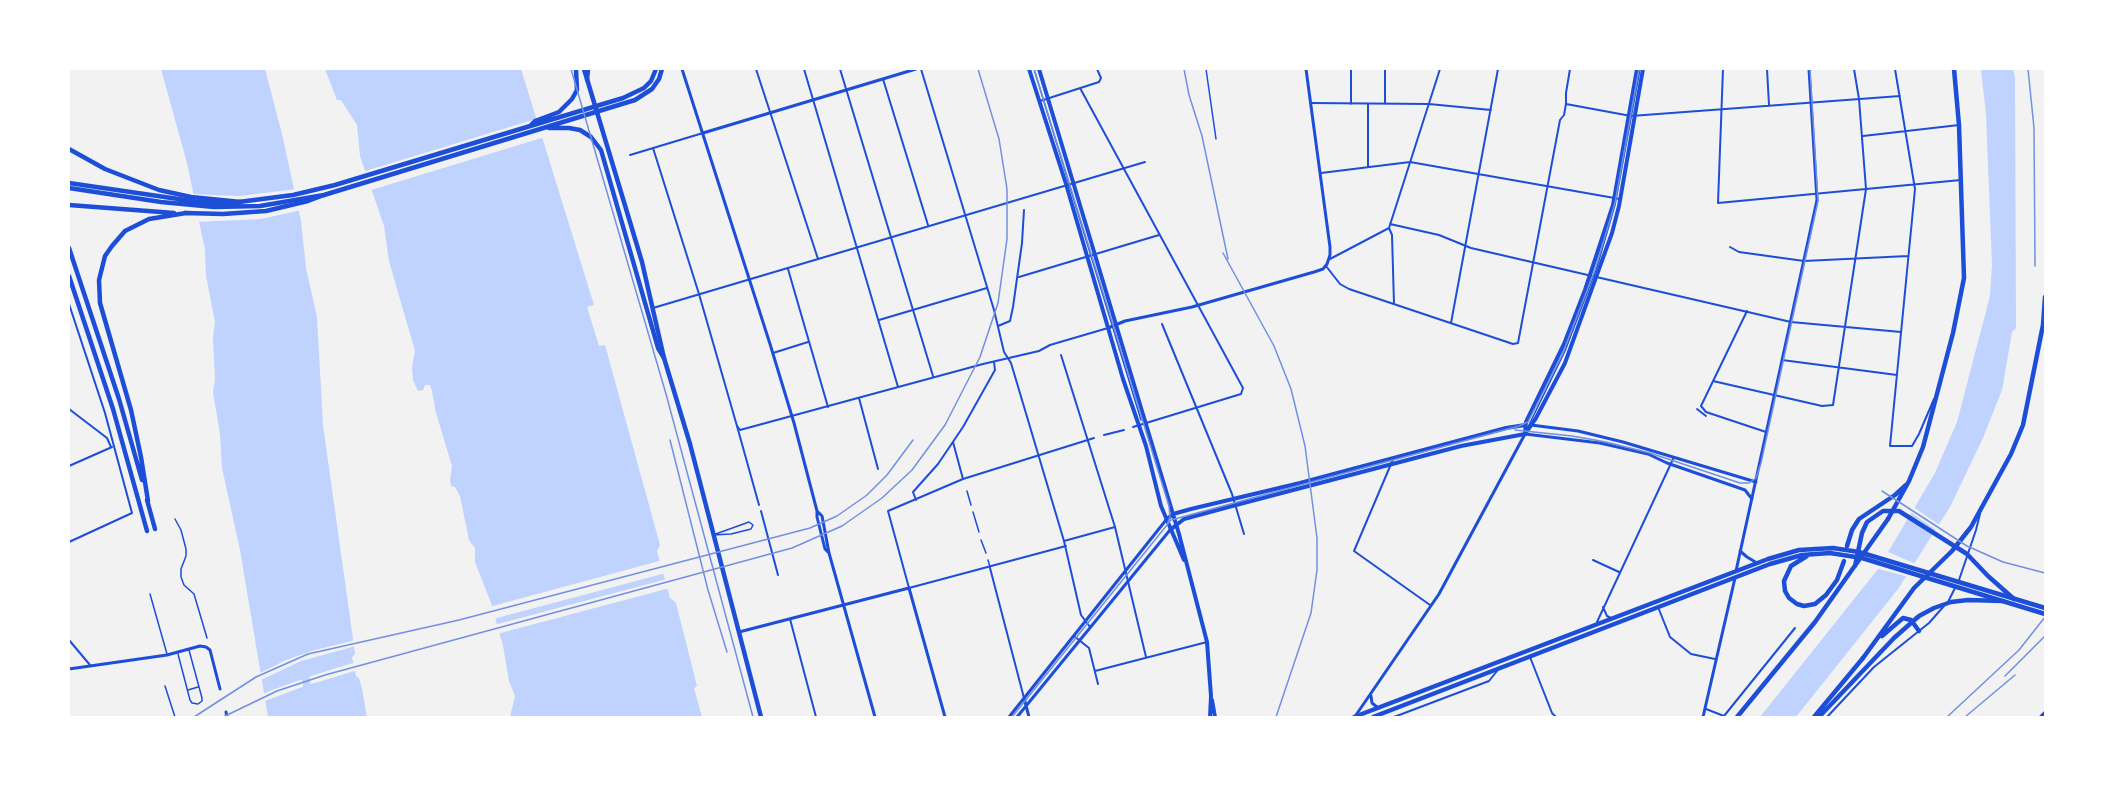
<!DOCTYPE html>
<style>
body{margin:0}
#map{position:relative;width:2114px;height:786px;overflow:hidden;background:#f2f2f2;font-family:Literata,serif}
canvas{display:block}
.frame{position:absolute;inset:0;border:70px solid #fff;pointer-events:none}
</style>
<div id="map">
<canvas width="2114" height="786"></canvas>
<div class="frame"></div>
</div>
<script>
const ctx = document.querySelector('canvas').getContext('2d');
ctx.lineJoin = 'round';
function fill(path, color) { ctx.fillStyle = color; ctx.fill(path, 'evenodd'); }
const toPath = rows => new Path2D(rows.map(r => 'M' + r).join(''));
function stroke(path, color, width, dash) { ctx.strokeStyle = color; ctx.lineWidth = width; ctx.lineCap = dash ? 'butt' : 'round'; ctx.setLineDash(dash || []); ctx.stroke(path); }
fill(toPath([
 [161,69,265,69,282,134,301,221,306,268,317,317,323,425,352,632,355,654,352,657,356,676,359,678,362,689,367,717,268,717,240,550,222,468,220,434,213,392,215,380,213,337,215,322,206,276,205,250,187,163],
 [325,69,521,69,594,305,587,307,599,346,605,345,660,545,657,551,670,598,676,603,697,686,694,688,702,717,510,717,515,696,509,681,503,646,491,603,475,562,475,548,469,540,460,496,455,487,451,486,450,480,452,466,436,413,432,391,430,385,425,385,423,390,418,391,413,380,412,367,415,351,389,261,384,226,360,156,357,125,341,100,337,100],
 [1981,69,2013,69,2015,77,2016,328,2012,332,2002,390,1983,438,1950,507,1898,589,1796,717,1760,717,1878,569,1935,473,1957,422,1990,296,1992,265,1986,115]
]), '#bfd3fe');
fill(toPath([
 [539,118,545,137,368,191,362,172],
 [297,189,302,210,261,219,196,222,191,194,239,196],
 [1912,506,1942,527,1939,532,1909,511],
 [1886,551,1918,565,1909,577,1875,568],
 [663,560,666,573,493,619,489,607],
 [667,579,670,588,497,634,494,625],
 [356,640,356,646,301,661,259,681,258,674,286,660,315,650],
 [356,662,358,670,305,686,262,702,261,695,272,690,314,675]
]), '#f2f2f2');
stroke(toPath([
 [303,666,309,695]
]), '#bfd3fe', 8);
stroke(toPath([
 [1034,69,1141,420],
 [1206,69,1216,139],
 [1528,427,1565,351,1597,267,1615,205,1640,69],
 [967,491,971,505],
 [973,512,979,532],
 [175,519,181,530,186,549,186,556,181,569,181,577,184,585,194,594,207,638],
 [749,522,753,525,751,529,731,534,713,535,749,522],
 [981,540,986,553],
 [988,560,990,567],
 [150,594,167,654],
 [178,654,190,700,192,703,198,704,202,701,202,698,189,650],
 [165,686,175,717],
 [188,690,198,687]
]), '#1d4ed8', 1.5);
stroke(toPath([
 [1697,409,1706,416],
 [737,426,759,505],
 [761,511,778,575],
 [1064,541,1115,527]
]), '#1d4ed8', 2);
stroke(toPath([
 [756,69,818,259],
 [804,69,898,387],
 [840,69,933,376],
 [921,69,994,310,1004,352,1011,363,1064,541,1081,615,1090,627],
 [1385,69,1385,104],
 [1723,69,1718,203,1961,180],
 [1767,69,1769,105],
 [1895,69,1915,189,1890,446,1912,446,1919,434,1934,399],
 [883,79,928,225],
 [1080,88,1243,388,1241,394,1133,427],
 [1040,101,1099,82,1101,78,1097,69],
 [1311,103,1429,104,1491,110],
 [1351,104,1351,69],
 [1566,104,1631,116,1900,96],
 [1863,136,1959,125],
 [653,148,699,294,737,426,740,430,983,364,1039,351,1050,345,1108,328],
 [630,155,703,133],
 [1368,167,1368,104],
 [1321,173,1410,162,1620,199],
 [1390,224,1439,235,1471,248,1791,322,1901,332],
 [1730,247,1739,252,1804,261,1908,256],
 [1330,259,1389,228],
 [1326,266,1340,284,1349,289,1513,344,1518,343,1560,120,1564,115,1566,104,1566,93,1570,69],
 [788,269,828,407],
 [1019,277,1159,235],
 [69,304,105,413,132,513,69,542],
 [1394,304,1392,235,1389,228,1440,69],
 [653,308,1145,162],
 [1747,311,1701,406,1706,412,1766,432],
 [879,320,987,288],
 [1451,323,1498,69],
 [1162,324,1232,494,1244,534],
 [998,326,1010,321,1013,307,1022,243,1024,210],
 [773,353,808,342],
 [1061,355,1115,527,1146,657],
 [1782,360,1897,375],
 [1713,381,1822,406,1833,405,1866,189,1859,99,1854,69],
 [859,398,878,469],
 [69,409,107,438,111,447],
 [1104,435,1124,430],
 [953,442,963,479],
 [1394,457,1354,551,1430,605],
 [69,466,112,447],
 [916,500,913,492,938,464,963,427,995,370,994,362],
 [1066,546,909,588,888,511,963,479,1094,438],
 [1593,560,1619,572],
 [990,568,1024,698],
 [1959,580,1976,530,1980,514],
 [1948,602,1955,588],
 [1603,607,1607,616,1611,618],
 [1658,607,1670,637,1691,654,1715,659],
 [790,619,816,717],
 [1597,622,1674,457],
 [1074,636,1089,648,1098,684],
 [69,640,90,665],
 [1530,657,1552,713,1556,717],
 [1095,671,1207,642],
 [1706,709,1724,716,1795,628],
 [1394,717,1489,681,1497,671],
 [1827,717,1874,667,1929,623,1944,606]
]), '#1d4ed8', 2);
stroke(toPath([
 [682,69,770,344,794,423,817,511,817,517,825,549,829,553],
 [703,133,916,69],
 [1108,328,1125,321,1192,307,1314,272,1323,269,1327,264,1330,255,1330,247,1306,69],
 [1531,425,1578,431,1623,442,1756,482],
 [818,512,822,516,829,553,875,717],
 [1740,551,1747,557,1757,563],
 [1736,571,1817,200,1809,69],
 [739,632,909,588,945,717],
 [69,669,167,655,200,646,206,647,210,650,220,689],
 [1371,696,1372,703,1377,707],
 [1024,698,1029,717],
 [226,712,227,717],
 [1356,715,1439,594,1525,434,1600,443,1648,454,1667,463,1745,490,1752,499],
 [1009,717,1166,520],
 [1017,717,1170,530],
 [1703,717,1735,578]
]), '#1d4ed8', 3);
stroke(toPath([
 [1029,69,1066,184,1123,379,1146,446,1161,506,1184,560],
 [1039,69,1179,534,1207,642,1211,696,1210,717],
 [1525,433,1526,422,1564,344,1585,290,1613,205,1637,69],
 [1525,434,1536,418,1565,363,1612,233,1619,206,1643,69],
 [1166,520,1173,514,1191,509,1300,483,1506,428,1525,425],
 [1170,530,1184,519,1236,505,1461,446,1525,434],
 [1212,700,1215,717],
 [2041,717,2045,713]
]), '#1d4ed8', 4);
stroke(toPath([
 [584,69,642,262,664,358,690,444,761,717],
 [1888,519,1909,481,1923,447,1953,333,1964,278,1959,125,1954,69],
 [1847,546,1852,530,1859,519,1895,495,1906,485],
 [1807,556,1791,566,1784,581,1785,591,1789,598,1797,604,1804,606,1815,604,1826,595,1837,580,1844,561],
 [1882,636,1903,618,1911,620,1919,631],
 [1863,658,1914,588,1952,551,1971,527,2011,454,2023,425,2043,325,2045,297],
 [1354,717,1768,559,1799,550,1833,548,1859,552,2045,608],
 [1373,717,1770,564,1802,555,1830,553,1862,558,2045,614]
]), '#1d4ed8', 4.5);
stroke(toPath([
 [587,80,588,69],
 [531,125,535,121,559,112,572,99,577,90,576,69],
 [549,128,569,128,580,130,591,137,601,150,658,348,664,358],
 [69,183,199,202,231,203,293,195,335,185,623,98,644,88,651,81,656,69],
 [69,188,161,202,214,207,260,206,324,195,635,100,652,89,659,79,662,69],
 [1855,566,1862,533,1867,522,1883,511,1899,511,1967,554,1988,576,2014,599],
 [1737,717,1815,622,1888,519],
 [1814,717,1863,658],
 [1819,717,1894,638,1919,616,1934,608,1951,602,1968,600,2003,601]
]), '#1d4ed8', 4.5);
stroke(toPath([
 [69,149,105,169,159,190,191,197,241,202],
 [69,205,174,213],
 [185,213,223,214,266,211,308,201,324,195],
 [69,248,119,399,142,480],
 [69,276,113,409,147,531],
 [147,500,155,529],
 [148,501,141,457,131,410,100,303,99,280,105,256,112,246,125,231,149,219,186,213]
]), '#1d4ed8', 4.5);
stroke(toPath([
 [1034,69,1169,506,1170,517,1167,525],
 [1515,430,1572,436,1606,442,1650,453,1740,483,1749,483,1756,478,1761,463,1818,201,1810,69],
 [1012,717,1171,520,1519,426,1528,422,1562,355,1595,270,1615,203,1639,69]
]), '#7290e2', 1.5);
stroke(toPath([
 [571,69,666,394,753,717],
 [1184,69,1189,95,1202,136,1228,259],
 [2028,69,2034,128,2035,266],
 [1223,253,1274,346,1291,389,1305,446,1317,538,1317,570,1311,613,1276,717],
 [670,440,708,590,727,652],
 [1882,491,1967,546,2003,562,2045,573],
 [2005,676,2045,636],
 [194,717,256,677,308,654,459,620,810,528,837,516,867,495,887,475,913,440],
 [223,717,277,691,325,675,792,548,842,526,882,498,912,470,945,425,980,357,998,303,1007,239,1007,189,999,139,978,69],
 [1947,717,2019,650,2045,617],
 [1965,717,2015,675]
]), '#7290e2', 1.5);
</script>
